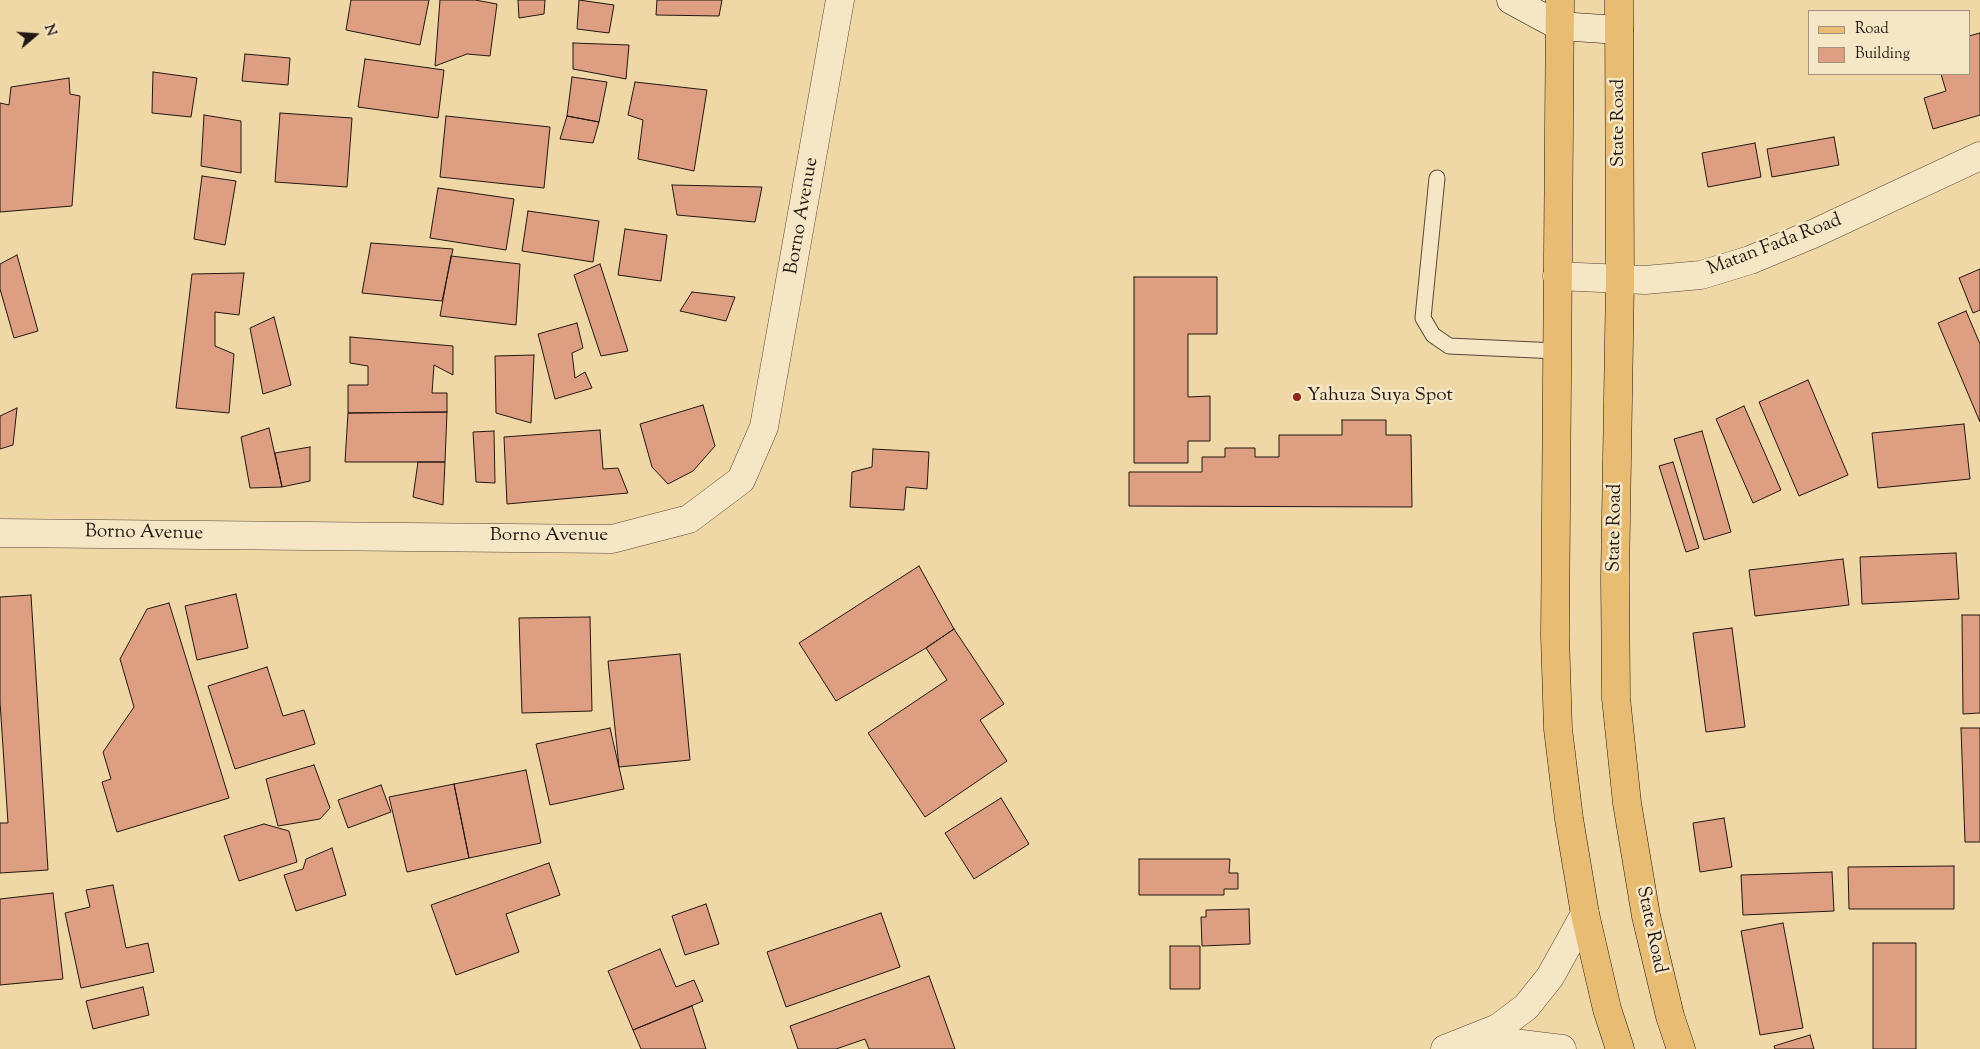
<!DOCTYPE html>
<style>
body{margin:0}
#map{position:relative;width:1980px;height:1049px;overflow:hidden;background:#f0d8a6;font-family:"Sorts Mill Goudy",serif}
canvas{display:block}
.legend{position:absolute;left:1808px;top:10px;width:162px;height:65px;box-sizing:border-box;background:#f5e6c5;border:1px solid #a1937d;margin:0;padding:6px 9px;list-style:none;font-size:15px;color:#221712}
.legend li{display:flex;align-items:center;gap:10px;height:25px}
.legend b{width:25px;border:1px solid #a1937d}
.north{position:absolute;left:10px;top:10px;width:50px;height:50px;-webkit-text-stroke:4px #f5e6c5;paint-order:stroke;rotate:72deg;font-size:14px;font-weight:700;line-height:20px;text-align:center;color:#221712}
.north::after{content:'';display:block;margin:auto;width:18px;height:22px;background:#221712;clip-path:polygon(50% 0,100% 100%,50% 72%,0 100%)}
</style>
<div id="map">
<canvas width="1980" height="1049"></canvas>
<ul class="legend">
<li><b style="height:6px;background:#e8bc73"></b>Road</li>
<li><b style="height:14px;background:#dd9e81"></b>Building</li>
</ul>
<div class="north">N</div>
</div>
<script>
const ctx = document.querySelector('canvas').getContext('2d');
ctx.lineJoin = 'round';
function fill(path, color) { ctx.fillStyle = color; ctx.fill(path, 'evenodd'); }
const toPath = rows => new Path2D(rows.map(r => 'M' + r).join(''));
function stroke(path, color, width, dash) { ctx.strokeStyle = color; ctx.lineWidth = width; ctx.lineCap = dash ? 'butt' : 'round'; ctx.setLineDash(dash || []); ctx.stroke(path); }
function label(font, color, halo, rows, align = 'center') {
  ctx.font = font + ' "Sorts Mill Goudy",serif'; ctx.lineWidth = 5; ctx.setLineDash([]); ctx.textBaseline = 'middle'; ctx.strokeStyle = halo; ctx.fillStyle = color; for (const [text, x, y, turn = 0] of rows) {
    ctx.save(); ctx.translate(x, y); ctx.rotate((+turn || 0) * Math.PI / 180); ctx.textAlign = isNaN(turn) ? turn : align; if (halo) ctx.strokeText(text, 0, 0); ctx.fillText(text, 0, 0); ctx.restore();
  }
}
const building = toPath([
 [351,0,429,0,420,45,346,30,351,0],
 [440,0,475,0,497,4,490,56,467,54,435,66,440,0],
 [518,0,545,0,544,14,519,18,518,0],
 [579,0,614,5,609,33,577,29,579,0],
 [657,0,722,0,719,16,656,15,657,0],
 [1980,33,1980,115,1933,129,1924,98,1946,91,1941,74,1969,74,1969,36,1980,33],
 [573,43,629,45,626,79,573,69,573,43],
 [245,54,290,58,288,85,242,81,245,54],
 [365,59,444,70,438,118,358,107,365,59],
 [153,72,197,78,191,117,152,113,153,72],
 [572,77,607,82,599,122,567,116,572,77],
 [69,78,70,94,80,96,72,206,0,212,0,103,9,105,11,87,69,78],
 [635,82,707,90,694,171,638,159,643,120,628,115,635,82],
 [280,113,352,118,347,187,275,182,280,113],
 [204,115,241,121,241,173,201,166,204,115],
 [446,116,550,127,544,188,440,177,446,116],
 [567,116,599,122,593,143,560,139,567,116],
 [1834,137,1839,165,1772,177,1767,149,1834,137],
 [1755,143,1761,177,1708,187,1702,153,1755,143],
 [202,176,236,181,225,245,194,239,202,176],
 [672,185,762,187,755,222,677,215,672,185],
 [438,188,514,199,506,250,430,238,438,188],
 [528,211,599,221,593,262,522,251,528,211],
 [625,229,667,235,661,281,618,275,625,229],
 [371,243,453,249,442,301,362,293,371,243],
 [17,255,38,331,14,338,0,289,0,264,17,255],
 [451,256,520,264,516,325,440,316,451,256],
 [600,264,628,351,601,356,574,275,600,264],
 [1980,269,1980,310,1973,313,1959,278,1980,269],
 [244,273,239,315,215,312,215,346,234,354,229,413,176,408,192,274,244,273],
 [1134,277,1217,277,1217,334,1188,334,1188,397,1210,396,1210,441,1188,441,1188,463,1134,463,1134,277],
 [692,292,735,297,726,321,680,311,692,292],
 [1966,311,1980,344,1980,422,1938,323,1966,311],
 [274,317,291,385,263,394,250,328,274,317],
 [577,323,583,348,572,353,575,378,585,372,592,388,555,399,538,334,577,323],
 [350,337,453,346,453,375,434,365,432,393,447,393,447,412,348,413,348,385,368,385,368,366,350,363,350,337],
 [534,355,531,423,496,413,495,356,534,355],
 [1808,380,1848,475,1799,496,1759,402,1808,380],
 [703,405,715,446,693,471,668,484,652,467,640,424,703,405],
 [1744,406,1781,490,1753,503,1716,419,1744,406],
 [17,408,13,445,0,449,0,416,17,408],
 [447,412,445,462,345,462,348,413,447,412],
 [1342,420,1386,420,1386,435,1411,435,1412,507,1129,506,1129,472,1202,472,1202,457,1225,457,1225,448,1255,448,1255,457,1279,457,1279,435,1342,435,1342,420],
 [1964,424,1970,479,1878,488,1872,433,1964,424],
 [269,428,282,487,250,488,241,437,269,428],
 [600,430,603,469,618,468,628,493,507,504,504,437,600,430],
 [494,431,495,483,476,482,473,432,494,431],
 [1702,431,1731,532,1704,540,1674,439,1702,431],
 [310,447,310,481,282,487,275,453,310,447],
 [873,449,929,452,927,489,906,487,904,510,850,507,852,472,872,467,873,449],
 [418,462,445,462,443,505,413,497,418,462],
 [1673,462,1699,548,1686,552,1659,466,1673,462],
 [1956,553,1959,599,1862,604,1860,557,1956,553],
 [1843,559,1849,605,1755,616,1749,570,1843,559],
 [919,566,954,629,926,648,836,701,799,643,919,566],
 [236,594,248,648,197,660,185,606,236,594],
 [31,595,48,870,0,873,0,823,8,823,0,702,0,597,31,595],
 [169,603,229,798,117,832,102,782,111,779,103,752,134,707,120,659,147,609,169,603],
 [1962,615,1980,615,1980,713,1963,714,1962,615],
 [590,617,592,711,522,713,519,618,590,617],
 [1732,628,1745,727,1706,732,1693,633,1732,628],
 [954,629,1004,704,980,720,1007,761,925,817,868,733,947,680,926,648,954,629],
 [680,654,690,760,619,767,608,661,680,654],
 [267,667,283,716,304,710,315,744,235,769,208,686,267,667],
 [610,728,624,789,550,805,536,744,610,728],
 [1961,728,1980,728,1980,842,1965,842,1961,728],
 [314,765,330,808,320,819,278,826,266,779,314,765],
 [526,770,541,843,469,858,454,784,526,770],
 [454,784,469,858,407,872,389,797,454,784],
 [381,785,391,812,348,828,338,800,381,785],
 [1001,798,1029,844,974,879,945,833,1001,798],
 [1724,818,1732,867,1700,872,1693,823,1724,818],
 [264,824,289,831,297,862,239,881,224,836,264,824],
 [332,848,346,895,296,911,284,875,303,869,306,859,332,848],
 [1139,859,1230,859,1229,873,1238,873,1238,889,1224,889,1224,895,1139,895,1139,859],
 [549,863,560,895,506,914,519,952,456,975,431,905,549,863],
 [1954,866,1954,909,1849,909,1848,867,1954,866],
 [1832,872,1834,911,1743,915,1741,875,1832,872],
 [113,885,126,948,148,943,154,972,81,988,65,913,90,907,86,890,113,885],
 [53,893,63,979,0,985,0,899,53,893],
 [706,904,719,944,685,955,672,916,706,904],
 [1249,909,1250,944,1202,946,1201,917,1206,917,1206,910,1249,909],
 [881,913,900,967,786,1007,767,952,881,913],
 [1783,923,1803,1028,1760,1035,1741,931,1783,923],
 [1873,943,1916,943,1916,1049,1873,1049,1873,943],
 [1170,946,1200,946,1200,989,1170,989,1170,946],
 [660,949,676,987,694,980,703,1001,633,1030,608,971,660,949],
 [929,976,955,1049,869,1049,865,1039,836,1049,798,1049,790,1026,929,976],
 [143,987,149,1015,93,1029,86,1001,143,987],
 [692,1006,706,1049,641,1049,633,1030,692,1006],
 [1810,1035,1814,1049,1775,1049,1774,1046,1810,1035]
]);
fill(building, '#dd9e81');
stroke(building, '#221712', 1);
const service = toPath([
 [1437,178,1423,318,1433,335,1449,346,1557,351]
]);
const minor = toPath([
 [0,533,612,539,689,519,741,480,764,427,840,0],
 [1474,1043,1513,1043,1562,1049],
 [1445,1049,1498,1028,1526,1007,1550,977,1585,914]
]);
const tertiary = toPath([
 [1557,276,1645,280,1701,275,1750,260,1815,233,1980,156]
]);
const secondary = toPath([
 [1511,0,1559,26,1619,30]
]);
const primary = toPath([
 [1560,0,1555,636,1558,729,1569,819,1585,914,1607,1009,1620,1049],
 [1619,0,1620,280,1615,578,1616,698,1627,803,1646,916,1670,1016,1681,1049]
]);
stroke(service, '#564737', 17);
stroke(minor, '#564737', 29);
stroke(tertiary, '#564737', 29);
stroke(secondary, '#221712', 29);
stroke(primary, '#221712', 29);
stroke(service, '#f5e6c5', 15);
stroke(minor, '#f5e6c5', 28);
stroke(tertiary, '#f5e6c5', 28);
stroke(secondary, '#f5e6c5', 28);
stroke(primary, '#e8bc73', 28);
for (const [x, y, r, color] of [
 [1297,397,5,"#8f2418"]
]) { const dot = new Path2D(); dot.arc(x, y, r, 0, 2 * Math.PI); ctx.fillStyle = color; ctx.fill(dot); stroke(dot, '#f5e6c5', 2); }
label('19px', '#221712', '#f5e6c5', [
 ["State Road",1620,123,-90],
 ["Borno Avenue",803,216,-80],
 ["Matan Fada Road",1775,246,-21],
 ["State Road",1616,528,-89],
 ["Borno Avenue",144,534,1],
 ["Borno Avenue",549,537],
 ["State Road",1650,930,78]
]);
label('19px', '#221712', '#f5e6c5', [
 ["Yahuza Suya Spot",1307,397]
], 'left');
</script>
